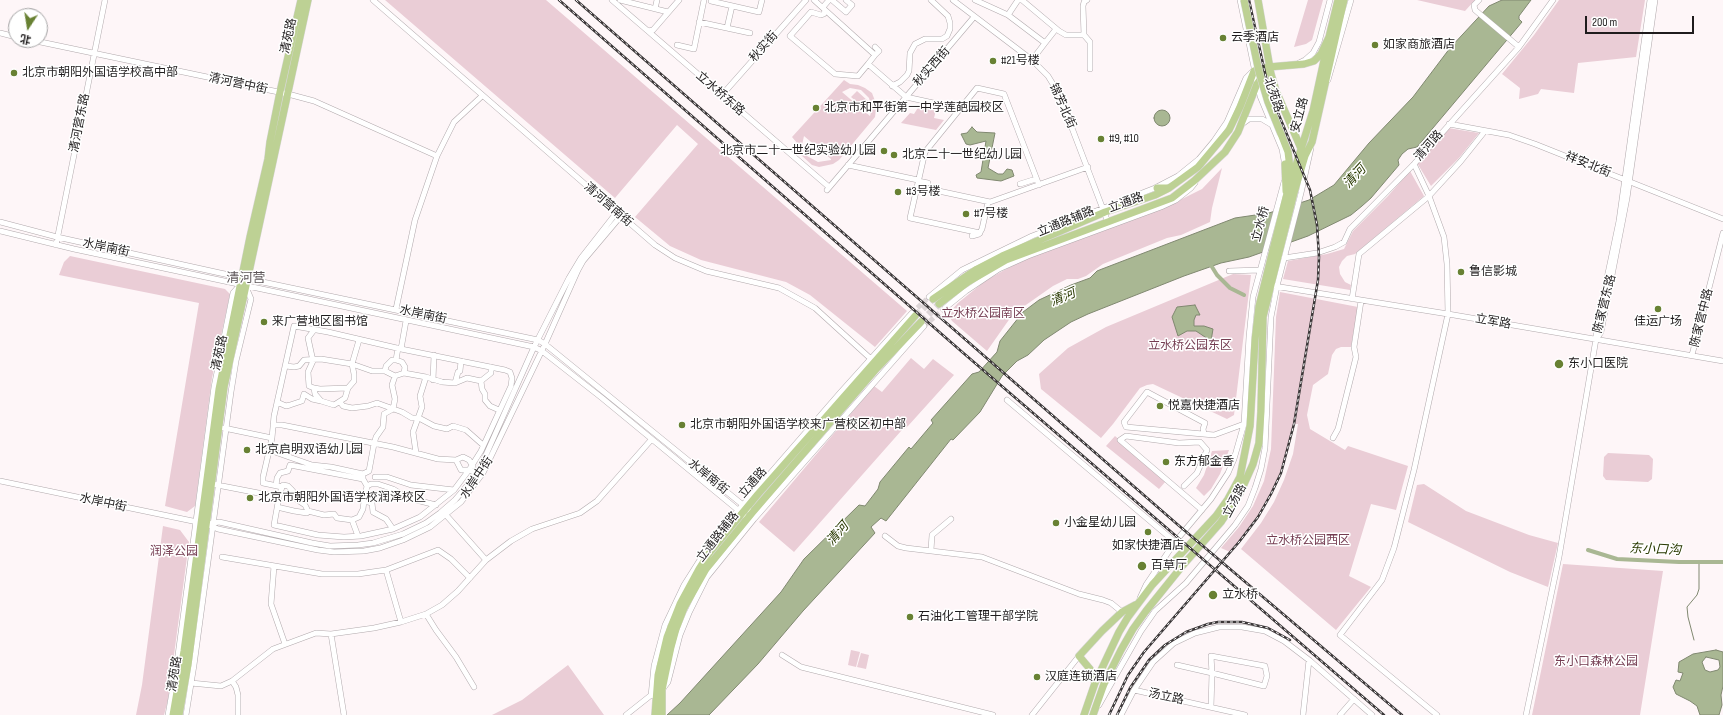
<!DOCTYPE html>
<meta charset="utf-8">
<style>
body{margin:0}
#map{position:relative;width:1723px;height:715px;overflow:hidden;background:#fef6f8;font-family:"Sofia Sans Condensed","Noto Sans SC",sans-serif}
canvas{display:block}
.north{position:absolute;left:8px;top:8px;width:40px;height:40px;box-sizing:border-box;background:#fff;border:1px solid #a5a4a5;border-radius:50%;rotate:192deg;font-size:11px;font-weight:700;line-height:16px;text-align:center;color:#1f1c1d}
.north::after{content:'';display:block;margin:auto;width:14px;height:18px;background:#688133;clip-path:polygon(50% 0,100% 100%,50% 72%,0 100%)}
.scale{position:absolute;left:1585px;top:16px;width:109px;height:18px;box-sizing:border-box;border:2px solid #1f1c1d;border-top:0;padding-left:5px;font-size:12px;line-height:14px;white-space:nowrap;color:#1f1c1d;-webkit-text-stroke:3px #fff;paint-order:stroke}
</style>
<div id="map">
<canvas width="1723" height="715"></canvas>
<div class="north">北</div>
<div class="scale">200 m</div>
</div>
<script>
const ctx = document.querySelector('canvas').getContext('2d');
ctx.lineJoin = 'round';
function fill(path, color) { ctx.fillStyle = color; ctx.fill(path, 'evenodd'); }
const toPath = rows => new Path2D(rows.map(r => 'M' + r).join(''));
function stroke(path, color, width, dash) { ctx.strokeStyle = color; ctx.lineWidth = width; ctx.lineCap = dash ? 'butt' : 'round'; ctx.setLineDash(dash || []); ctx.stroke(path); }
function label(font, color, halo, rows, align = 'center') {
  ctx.font = font + ' "Sofia Sans Condensed","Noto Sans SC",sans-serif'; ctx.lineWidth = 3; ctx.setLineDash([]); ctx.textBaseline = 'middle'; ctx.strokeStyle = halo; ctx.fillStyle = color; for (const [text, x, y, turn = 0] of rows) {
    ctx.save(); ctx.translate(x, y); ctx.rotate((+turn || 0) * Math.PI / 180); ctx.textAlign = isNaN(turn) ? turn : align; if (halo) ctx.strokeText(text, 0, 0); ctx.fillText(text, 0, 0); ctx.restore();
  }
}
fill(toPath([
 [385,0,546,0,907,311,875,347,810,295,786,282,701,260,670,246,635,217,698,144,677,125,615,198],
 [1308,0,1323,0,1312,40,1306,44,1294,47],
 [1417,0,1475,0,1465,11],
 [1559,0,1645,0,1636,57,1578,63,1574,93,1541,89,1538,94,1519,99,1520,88,1502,74,1534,35],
 [844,80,850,84,858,85,865,88,872,93,875,101,876,109,875,117,839,160,833,164,819,167,812,165,801,155,797,143,792,137],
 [850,88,861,90,869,98,872,109,870,116,842,92],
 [804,136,831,159,831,160,818,162,807,156,802,145],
 [857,91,868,101,863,107,851,97],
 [919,106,936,110,934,118,944,120,936,130,901,123,910,113,914,114],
 [1448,128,1479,133,1459,158,1431,186,1417,163],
 [1222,168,1212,208,1210,222,1181,235,1167,238,1103,264,1086,276,1078,279,1067,279,1053,286,1013,314,987,351,952,321,948,314,958,303,985,281,1015,264,1068,242,1172,204,1202,189],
 [1410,171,1424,196,1355,254,1347,256,1342,261,1339,267,1340,274,1345,282,1351,285,1350,290,1283,279,1288,261,1327,254,1344,249,1353,231,1388,196],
 [70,256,225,289,230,294,212,378,195,506,187,512,165,506,199,303,59,275,64,262],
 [1233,274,1251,275,1234,415,1227,419,1153,384,1147,385,1140,388,1113,424,1101,438,1041,389,1039,374,1068,348,1106,327],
 [1280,292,1358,307,1351,347,1341,347,1336,349,1332,355,1328,374,1313,385,1307,415,1310,429,1345,450,1348,446,1408,466,1396,510,1371,504,1349,576,1371,587,1336,630,1241,549,1261,523,1274,502,1284,480,1293,454,1298,424,1294,424,1281,473,1271,494,1258,517,1230,552,1221,548,1239,527,1253,506,1264,481,1271,449,1276,317],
 [911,358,924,369,933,359,954,375,908,426,901,431,794,552,759,522,874,386,882,392],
 [1115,436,1166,481,1159,489,1106,446],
 [1229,450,1220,474,1211,489,1204,496,1196,488,1204,475,1212,451],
 [1608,453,1649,455,1653,459,1652,479,1648,482,1606,480,1603,476,1604,457],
 [1424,484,1466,511,1529,535,1558,543,1548,587,1510,572,1408,522,1417,485],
 [163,526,180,530,189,542,168,700,164,715,136,715,142,685],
 [1563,564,1663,571,1640,715,1532,715],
 [851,650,860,652,856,667,848,665],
 [861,653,869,655,866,669,857,667],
 [568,665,604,715,492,715,522,700]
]), '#eacdd6');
const water = toPath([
 [1502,0,1531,0,1519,16,1519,19,1522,22,1417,147,1408,149,1402,154,1398,160,1399,165,1371,198,1362,206,1351,215,1308,236,1249,257,1221,263,1184,276,1088,314,1071,322,1044,340,1028,355,1017,361,1002,376,980,412,953,440,951,439,886,521,881,518,871,527,875,533,803,611,758,664,709,715,667,715,680,703,781,592,804,559,859,505,865,506,878,489,880,482,909,447,911,449,933,423,931,420,972,374,979,372,997,352,1000,341,1023,312,1039,300,1071,285,1090,278,1097,271,1102,269,1235,218,1269,213,1309,200,1334,185,1369,143,1413,97,1450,48,1489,6,1502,0],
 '1154 118a8 8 0 1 1 16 0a8 8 0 1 1-16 0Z',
 [972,127,977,132,995,133,988,168,998,174,1003,174,1007,169,1012,170,1014,176,1001,181,977,178,976,175,981,172,986,141,970,145,966,144,961,134,967,133,972,127],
 [1195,305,1200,315,1196,315,1194,320,1194,326,1204,326,1213,329,1211,341,1196,331,1187,331,1178,336,1172,317,1177,307,1195,305],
 [1716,650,1723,652,1723,686,1721,695,1722,705,1719,715,1700,715,1697,706,1690,701,1676,694,1673,687,1676,680,1680,681,1683,673,1678,672,1679,662,1693,654,1716,650],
 [1706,657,1719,660,1720,667,1718,670,1710,672,1705,670,1702,662,1706,657]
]);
fill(water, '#a9b793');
stroke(water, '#808870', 1);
stroke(toPath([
 [1694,640,1688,617,1687,607,1697,595,1699,589,1699,562]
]), '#808870', 1);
stroke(toPath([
 [1209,262,1217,275,1230,288,1244,295],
 [1588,550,1617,559,1679,562,1723,562]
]), '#a9b793', 4);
stroke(toPath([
 [912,313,929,297],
 [924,326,945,308]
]), '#ddd5d7', 5, [5, 2.5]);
stroke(toPath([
 [915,316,933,299],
 [921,322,939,304]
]), '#ddd5d7', 7, [7, 3.5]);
const minor = toPath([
 [373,0,655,245,675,258,706,271,779,288,815,308,871,359],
 [612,0,829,187],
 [620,0,668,12],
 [814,0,875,55,868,64,906,97,961,109],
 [832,0,846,12,852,5,846,0],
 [953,0,1032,60,1048,76,1059,94,1109,225],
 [975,0,1008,15],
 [1021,0,1018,0,1008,15,1045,43,1032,60],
 [1022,0,1059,31,1066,35,1084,35,1083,6,1084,2,1087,0],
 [1240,0,1260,96,1282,149,1285,166],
 [1479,0,1474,5,1475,10,1519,47],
 [711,1,759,12,762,0],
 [823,7,829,0],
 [655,9,657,0],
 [825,10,824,14,821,15,811,12,790,36,835,74,858,76,868,64],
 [699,22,750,33],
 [727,28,732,6],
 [648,31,653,30,679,0],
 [0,33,16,37],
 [1084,35,1090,42,1090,69],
 [31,40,288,94,314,101,437,156],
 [1045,43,1056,29],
 [677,45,694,49,704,0],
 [875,47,879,51,875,55],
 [1299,63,1305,60,1313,53,1319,42,1330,0],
 [1328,80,1351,0],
 [892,86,900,82,907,75,909,71,910,53,915,44,925,39,942,39,947,36,950,29,950,23,948,16,931,0],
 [722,95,806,0],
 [1242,124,1249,119,1262,119,1272,125],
 [1449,124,1509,135,1535,144,1723,219],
 [1414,164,1429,196,1444,237,1447,264,1448,314,1414,470,1394,548,1382,580,1340,635,1437,715],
 [848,165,918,180],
 [918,181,928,183],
 [918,184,920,187,990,202,1088,167],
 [1020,184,1036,179],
 [827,190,974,17],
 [0,222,57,237,220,273,538,340,545,344,743,505,752,513,754,519],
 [0,231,74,249,534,347,542,351,602,398,744,515],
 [980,233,910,218,925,152,977,88,1004,94,1039,185],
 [972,236,979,234,982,229,988,202],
 [56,245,105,0],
 [1284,258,1317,253,1335,247,1344,242,1350,229,1414,164,1519,47,1553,0],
 [1229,271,1260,270],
 [1274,286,1448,314,1723,361],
 [929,297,962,270,1032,236,1155,188,1178,176,1199,159,1214,141,1227,122,1246,78,1253,71],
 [1352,299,1359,254,1429,196,1461,161,1485,131],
 [945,308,966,291,999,269,1028,256,1161,207,1176,200,1191,188,1195,183],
 [396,309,415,220,437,156,454,122,482,96],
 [314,330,308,338,313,361,308,372,309,386,314,388,320,389,348,388,354,381,354,374,352,364,359,340],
 [1597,338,1601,332,1627,198,1655,0],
 [401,349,505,370,510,372,512,378,511,386,481,451,469,470,476,473],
 [1692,355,1723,233],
 [286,366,294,367,299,366,304,360,321,359,352,364,372,371,385,371],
 [491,367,491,373,481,381,482,389,485,394,485,400,490,406,499,410],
 [404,373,426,377,442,382,455,383,467,378,481,381],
 [395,376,404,373,405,367,402,362,396,360],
 [433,380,434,355],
 [455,383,458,372,460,371,461,361],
 [314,388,315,394,321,401,334,405,345,398,348,388],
 [1007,400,1175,542],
 [277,402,286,406,290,405,302,401,304,394,312,399,321,401],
 [340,402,343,406,352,408,368,406,377,403,402,412,412,418,419,418,434,426,447,429,453,426,466,430,483,445],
 [224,428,272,438],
 [1204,434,1203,429,1205,423,1147,392,1124,422,1126,427,1214,435,1244,424],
 [1333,438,1338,429,1356,357,1354,347,1361,301],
 [269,450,312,465,331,467,363,474],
 [416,453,413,432,422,407,420,396,426,377],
 [456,460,463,457,469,460,473,466],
 [375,477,387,477,411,485,454,490],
 [0,481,207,524,218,529,318,550,334,552,364,551,380,548,403,540,430,527,461,502,483,473,545,344,578,270,583,261,621,216],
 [212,484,279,497,274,525,318,535,344,537,361,536,393,529,420,517,454,490,469,470,461,470,456,460,438,459,393,447,282,425,273,425],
 [276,486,277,478,280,473,288,471,290,465,363,479],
 [367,486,363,479,363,474,369,471,374,444,376,437,383,427,384,414,393,409,395,399,392,385,395,376,385,371,386,366,392,360,396,360,398,348],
 [1184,486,1197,473,1207,450,1200,442,1179,443,1126,436,1120,440,1202,510],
 [282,487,283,485,288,486,291,489,297,496,296,499,305,505,308,511,324,515,334,514,337,518,352,520,359,517,363,509,364,501],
 [279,497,282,487,263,483,263,477,272,438,274,416,294,326,328,332,401,349,406,321],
 [277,507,294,511,307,513,308,511],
 [446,515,486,560],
 [352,520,358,536],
 [208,524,219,522,312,543,330,546,358,545,373,543,403,534,426,523,440,513,455,500,473,479,481,466,534,347,569,278,581,258,617,212],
 [393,529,386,519,373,512,372,503,364,501,367,486,371,484,378,484,393,489,408,498,436,505],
 [885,536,898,546,906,548,982,557,1079,594,1103,600,1111,603,1122,612],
 [931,550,932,535,951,519],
 [222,557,322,574,358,574,386,570,438,550,451,559,470,578],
 [274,566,271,604,285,644],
 [386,570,401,622],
 [1140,598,1146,585,1175,542,1211,499,1228,473,1234,459,1244,424,1249,337,1253,297,1284,182],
 [426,614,436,630,456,657,474,687],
 [331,634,344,715],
 [782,655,801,667,993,715],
 [1211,656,1265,666,1267,676,1264,686,1212,673,1211,656],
 [1177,665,1212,673,1211,707],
 [232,681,236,687,238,695,238,715],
 [191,683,221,686,232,681,273,649,316,633,331,634,374,628,401,622,426,614,442,605,458,591,486,560,511,541,532,529,580,513,597,501,651,440],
 [1134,690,1245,715],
 [651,696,654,666,665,625,684,585,703,555,722,529,840,393,912,313],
 [1099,705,1141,631,1155,611,1186,583,1235,525,1248,506,1255,488,1261,469,1265,448,1271,317,1277,286,1301,193,1311,148],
 [168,715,176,670,214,387,233,293,240,285],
 [186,715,194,665,231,392,236,361,251,299,246,287],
 [626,715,655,692,662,690,668,682,680,635,689,613,707,577,754,519,924,326],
 [1032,715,1079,656],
 [1121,715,1134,690,1153,662,1174,643,1195,633,1219,627,1242,627,1265,631,1284,641,1309,660,1372,715],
 [1303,715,1309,660],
 [1340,715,1354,699],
 [1526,715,1559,557,1596,339,1596,330,1619,221,1650,0]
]);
const major = toPath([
 [1258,0,1271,74,1276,91,1303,153],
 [1281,134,1288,152,1291,177],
 [1285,164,1286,191],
 [1157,188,1168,188],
 [933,299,977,269,1002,256,1105,212,1155,195,1169,188,1198,167,1229,130,1240,107,1254,71,1269,67,1304,64,1314,61,1321,54,1329,37,1338,0],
 [939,304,968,282,1006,260,1172,198,1194,181,1225,152,1238,132,1257,84,1269,67],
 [1095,683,1090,669,1079,656,1102,631,1122,612,1135,605],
 [173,715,184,651,219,389,250,237,268,159,270,142,280,92,301,0],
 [179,715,188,665,224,387,308,0],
 [655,715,658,675,667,637,680,604,699,569,710,552,758,494,915,316],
 [662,715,662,690,671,647,676,629,684,608,706,569,752,513,877,368,921,322],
 [1084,715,1095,683,1119,632,1128,617,1152,585,1216,516,1228,499,1240,477,1250,426,1255,340,1259,306,1286,197,1313,111,1329,37],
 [1093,715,1104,684,1121,650,1133,629,1146,611,1183,565,1221,522,1240,493,1253,464,1259,443,1261,411,1263,317,1294,193,1305,156,1312,142,1344,0]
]);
stroke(minor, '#b1a9ac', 6);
stroke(major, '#d7d6d6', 8);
stroke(minor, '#fff', 5);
stroke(major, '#bdd194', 7);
const rail = toPath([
 [559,0,961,351,1384,715],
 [576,0,1177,524,1402,715],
 [1109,715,1128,675,1144,652,1239,542,1258,517,1271,494,1281,473,1294,424,1318,280,1319,257,1317,225,1310,190,1269,91,1249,0],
 [1117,715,1130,688,1149,660,1165,645,1186,632,1208,624,1218,622,1242,622,1268,628,1290,640]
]);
stroke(rail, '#3a3637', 2.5);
stroke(rail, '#fff', 1, [3]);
const majorBridge = toPath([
 [1244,0,1259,72,1268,102,1281,134]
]);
stroke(majorBridge, '#d7d6d6', 8, []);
stroke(majorBridge, '#bdd194', 7);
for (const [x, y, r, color] of [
 [1223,38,4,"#688133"],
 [1375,45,4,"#688133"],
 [993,61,4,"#688133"],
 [14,73,4,"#688133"],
 [816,108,4,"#688133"],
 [1101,139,4,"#688133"],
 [884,151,4,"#688133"],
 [894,155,4,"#688133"],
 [898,192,4,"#688133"],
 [966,214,4,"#688133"],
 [1461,272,4,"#688133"],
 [1658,309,4,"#688133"],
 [264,322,4,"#688133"],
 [1559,364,5,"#688133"],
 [1160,406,4,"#688133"],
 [682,425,4,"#688133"],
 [247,450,4,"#688133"],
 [1166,462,4,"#688133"],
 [250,498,4,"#688133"],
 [1056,523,4,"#688133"],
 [1148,532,4,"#688133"],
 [1142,566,5,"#688133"],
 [1213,595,5,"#688133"],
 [910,617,4,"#688133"],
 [1037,677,4,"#688133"]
]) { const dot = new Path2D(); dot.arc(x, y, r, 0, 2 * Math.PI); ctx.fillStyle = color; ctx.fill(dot); stroke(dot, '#fff', 1.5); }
label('12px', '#1f1c1d', '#fff', [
 ["清苑路",289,36,-78],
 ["秋实街",764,47,-49],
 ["秋实西街",932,67,-49],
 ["清河营中街",238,84,12],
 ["立水桥东路",720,94,41],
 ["北苑路",1273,95,71],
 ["锦芳北街",1062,106,66],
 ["安立路",1300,115,-75],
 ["清河营东路",80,123,-79],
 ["清河路",1429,146,-49],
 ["祥安北街",1588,165,22],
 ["立通路",1126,203,-20],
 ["清河营南街",608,205,41],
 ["立通路辅路",1066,222,-22],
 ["立水桥",1261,224,-75],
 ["水岸南街",106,248,12],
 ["陈家营东路",1605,304,-76],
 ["水岸南街",423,315,12],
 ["陈家营中路",1702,318,-76],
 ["立军路",1493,322,10],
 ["清苑路",220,353,-78],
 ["水岸南街",708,477,39],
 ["水岸中街",477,478,-56],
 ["立通路",753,483,-49],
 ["立汤路",1235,501,-62],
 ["水岸中街",103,503,12],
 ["立通路辅路",718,537,-52],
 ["清苑路",175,674,-81],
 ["汤立路",1166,697,12]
]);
label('12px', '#1f1c1d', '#fff', [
 ["云季酒店",1231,38],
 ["如家商旅酒店",1383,45],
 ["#21号楼",1001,61],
 ["北京市朝阳外国语学校高中部",22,73],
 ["北京市和平街第一中学莲葩园校区",824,108],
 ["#9, #10",1109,139],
 ["北京市二十一世纪实验幼儿园",876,151,"right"],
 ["北京二十一世纪幼儿园",902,155],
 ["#3号楼",906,192],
 ["#7号楼",974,214],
 ["鲁信影城",1469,272],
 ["来广营地区图书馆",272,322],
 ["佳运广场",1658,322,"center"],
 ["东小口医院",1568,364],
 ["悦嘉快捷酒店",1168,406],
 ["北京市朝阳外国语学校来广营校区初中部",690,425],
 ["北京启明双语幼儿园",255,450],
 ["东方郁金香",1174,462],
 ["北京市朝阳外国语学校润泽校区",258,498],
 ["小金星幼儿园",1064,523],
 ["如家快捷酒店",1148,546,"center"],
 ["百草厅",1151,566],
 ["立水桥",1222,595],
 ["石油化工管理干部学院",918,617],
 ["汉庭连锁酒店",1045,677]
], 'left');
label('12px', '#743c51', '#fff', [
 ["立水桥公园南区",983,314],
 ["立水桥公园东区",1190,346],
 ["立水桥公园西区",1308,541],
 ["润泽公园",174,552],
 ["东小口森林公园",1596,662]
]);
label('italic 13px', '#293900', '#fff', [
 ["清河",1355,177,-47],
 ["清河",1063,298,-23],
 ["清河",838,534,-49],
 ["东小口沟",1655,550,2]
]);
label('13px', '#5d5658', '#fff', [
 ["清河营",246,279]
]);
</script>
